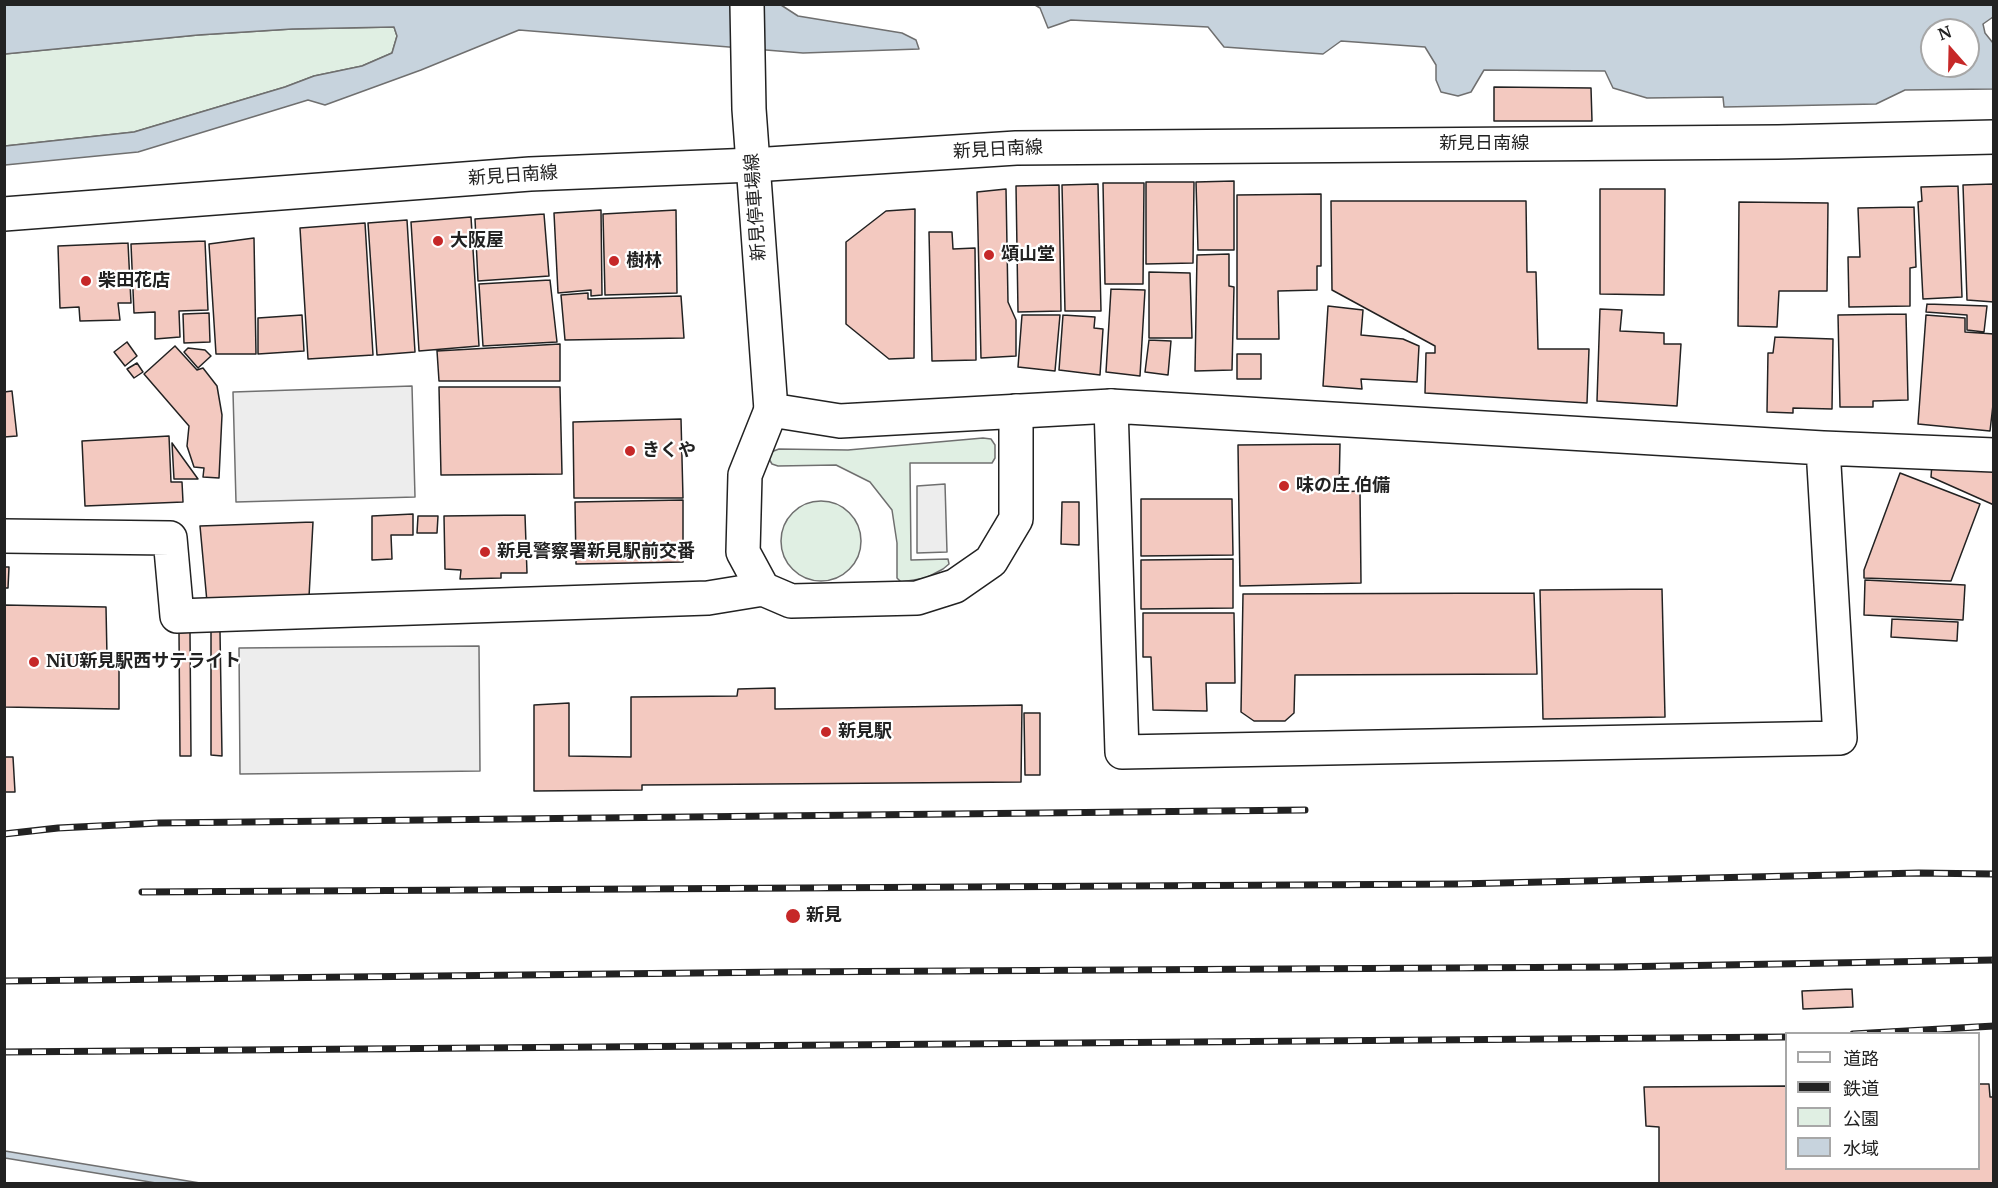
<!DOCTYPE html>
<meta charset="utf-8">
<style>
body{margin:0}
#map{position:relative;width:1998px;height:1188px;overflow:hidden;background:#fff;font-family:Merriweather,"Noto Sans JP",serif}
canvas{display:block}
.frame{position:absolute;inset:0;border:6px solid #222;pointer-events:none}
.legend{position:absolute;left:1785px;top:1032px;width:195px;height:138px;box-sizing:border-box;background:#fff;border:2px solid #a7a7a7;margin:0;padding:8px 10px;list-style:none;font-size:18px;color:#222}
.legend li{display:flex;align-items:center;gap:12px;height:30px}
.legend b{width:30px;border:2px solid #a7a7a7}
.north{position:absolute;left:1920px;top:18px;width:60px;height:60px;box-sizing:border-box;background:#fff;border:2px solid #a7a7a7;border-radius:50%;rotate:340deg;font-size:16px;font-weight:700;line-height:24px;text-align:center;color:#222}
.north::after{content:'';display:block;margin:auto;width:21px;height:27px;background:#c62828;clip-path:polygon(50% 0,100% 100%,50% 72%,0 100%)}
</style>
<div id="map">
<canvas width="1998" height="1188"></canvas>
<div class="frame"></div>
<ul class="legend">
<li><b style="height:8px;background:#fff"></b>道路</li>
<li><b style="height:8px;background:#222"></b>鉄道</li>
<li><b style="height:16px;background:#e0efe3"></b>公園</li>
<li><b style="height:16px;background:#c7d3dd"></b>水域</li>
</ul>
<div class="north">N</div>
</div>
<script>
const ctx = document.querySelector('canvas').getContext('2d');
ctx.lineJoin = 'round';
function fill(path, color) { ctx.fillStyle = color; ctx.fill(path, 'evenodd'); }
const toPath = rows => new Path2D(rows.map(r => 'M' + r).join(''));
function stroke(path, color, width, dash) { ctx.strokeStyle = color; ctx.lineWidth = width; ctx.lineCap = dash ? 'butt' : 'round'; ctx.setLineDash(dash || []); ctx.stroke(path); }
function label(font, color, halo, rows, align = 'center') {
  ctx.font = font + ' Merriweather,"Noto Sans JP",serif'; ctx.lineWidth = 4.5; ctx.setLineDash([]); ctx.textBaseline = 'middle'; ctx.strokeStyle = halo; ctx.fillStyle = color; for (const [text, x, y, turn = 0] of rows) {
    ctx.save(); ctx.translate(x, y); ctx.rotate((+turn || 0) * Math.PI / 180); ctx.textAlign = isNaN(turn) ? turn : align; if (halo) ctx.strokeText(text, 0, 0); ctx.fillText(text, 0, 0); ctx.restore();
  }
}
const green = toPath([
 [394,27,397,36,392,53,362,66,314,76,285,87,134,132,5,146,4,54,198,35,292,29,394,27],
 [983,438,991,439,995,445,995,458,992,463,910,463,911,560,948,559,949,564,943,569,926,578,901,582,897,578,897,543,892,510,870,482,836,465,778,466,772,464,769,459,771,452,779,449,848,450,983,438],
 '781 541a40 40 0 1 1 80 0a40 40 0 1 1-80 0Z'
]);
fill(green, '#e0efe3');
stroke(green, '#6f6f6f', 1.5);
const parking = toPath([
 [412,386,415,497,236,502,233,392,412,386],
 [945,484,947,552,917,553,917,486,945,484],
 [479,646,480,771,240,774,239,648,479,646]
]);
fill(parking, '#ededed');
stroke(parking, '#6f6f6f', 1.5);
const water = toPath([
 [5,5,781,5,798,16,902,33,916,40,919,49,803,53,519,30,421,70,325,105,308,100,138,152,5,165,5,146,134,132,285,87,314,76,362,66,392,53,397,36,394,27,292,29,198,35,5,54,5,5],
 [1035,5,1993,5,1993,17,1983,24,1985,33,1993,43,1993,89,1905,90,1876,104,1724,107,1723,97,1647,98,1613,88,1605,71,1484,70,1471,92,1458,96,1441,92,1436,80,1436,65,1425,47,1341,41,1323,54,1224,47,1208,27,1071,20,1048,28,1040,8,1035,5],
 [1932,30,1968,30,1968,66,1932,66,1932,30],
 [5,1151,200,1183,156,1183,5,1158,5,1151]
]);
fill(water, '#c7d3dd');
stroke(water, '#6f6f6f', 1.5);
const building = toPath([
 [1494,87,1591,88,1592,121,1494,121,1494,87],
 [1234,181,1234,250,1198,250,1196,182,1234,181],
 [1146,182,1194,182,1193,263,1146,264,1146,182],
 [1103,183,1144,183,1143,284,1105,284,1103,183],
 [1098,184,1101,311,1065,311,1062,185,1098,184],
 [1994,184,1994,302,1967,300,1963,185,1994,184],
 [1059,185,1061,311,1018,312,1016,186,1059,185],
 [1958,186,1962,297,1923,299,1918,202,1922,201,1921,187,1958,186],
 [1006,189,1008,302,1016,320,1016,356,981,358,977,192,1006,189],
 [1600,189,1665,189,1664,295,1600,294,1600,189],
 [1321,194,1321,266,1317,266,1317,290,1278,291,1279,339,1237,339,1237,195,1321,194],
 [1331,201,1526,201,1527,272,1536,272,1538,349,1589,349,1587,403,1425,393,1426,353,1435,353,1435,346,1332,290,1331,201],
 [1739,202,1828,203,1827,291,1779,291,1777,327,1738,326,1739,202],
 [1914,207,1916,267,1910,268,1910,306,1849,307,1848,257,1860,257,1858,208,1914,207],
 [915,209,914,358,889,359,846,324,846,242,886,211,915,209],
 [601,210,602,295,591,296,591,290,558,293,554,213,601,210],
 [676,210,677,293,605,295,603,214,676,210],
 [544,214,549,276,478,281,475,219,544,214],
 [471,217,479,346,419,351,411,222,471,217],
 [407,220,415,352,377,355,368,223,407,220],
 [365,223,373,355,308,359,300,228,365,223],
 [929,232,952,232,953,249,975,248,976,360,932,361,929,232],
 [254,238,256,354,216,354,209,244,254,238],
 [205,241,208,310,179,311,180,337,155,339,155,312,134,313,131,244,205,241],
 [128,243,131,303,118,303,120,320,80,321,79,307,60,308,58,246,128,243],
 [1229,254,1229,286,1234,287,1232,370,1195,371,1197,255,1229,254],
 [1149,272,1190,273,1192,338,1149,338,1149,272],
 [550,280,557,342,483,346,479,284,550,280],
 [1111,289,1145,290,1140,376,1106,372,1111,289],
 [588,293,588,299,681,296,684,338,565,340,561,295,588,293],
 [1927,304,1987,306,1984,332,1967,330,1967,315,1926,312,1927,304],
 [1328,306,1363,310,1361,335,1403,339,1419,346,1417,382,1361,379,1362,389,1323,386,1328,306],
 [1600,309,1622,310,1620,331,1664,333,1664,344,1681,344,1677,406,1597,401,1600,309],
 [209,313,210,342,184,343,183,314,209,313],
 [1906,314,1908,400,1873,401,1873,407,1840,407,1838,315,1906,314],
 [302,315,304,351,258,354,258,318,302,315],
 [1022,315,1060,315,1055,371,1018,367,1022,315],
 [1063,315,1095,317,1094,328,1103,329,1100,375,1059,370,1063,315],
 [1926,315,1965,318,1965,332,1994,334,1994,396,1990,431,1918,424,1926,315],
 [1775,337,1833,339,1832,409,1793,408,1793,413,1767,412,1768,353,1773,353,1775,337],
 [1149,340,1171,341,1168,375,1145,372,1149,340],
 [127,342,137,356,125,366,114,352,127,342],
 [560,344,560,381,439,381,437,351,560,344],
 [175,346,197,370,203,368,217,386,222,415,219,478,203,477,204,468,194,467,187,446,189,426,144,374,175,346],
 [188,348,205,350,211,356,198,368,184,352,188,348],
 [1237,354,1261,354,1261,379,1237,379,1237,354],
 [137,363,143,372,134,378,127,369,137,363],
 [439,387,560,387,562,474,441,475,439,387],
 [12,391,17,436,4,437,4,392,12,391],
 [681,419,683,498,574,498,573,422,681,419],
 [169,436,171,482,182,482,183,502,85,506,82,441,169,436],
 [172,443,198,479,174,479,172,443],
 [1340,444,1339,492,1360,491,1361,583,1240,586,1238,445,1340,444],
 [1932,464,1994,468,1994,505,1931,477,1932,464],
 [1900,473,1980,504,1951,581,1864,578,1864,570,1900,473],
 [1141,499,1232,499,1233,555,1141,556,1141,499],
 [683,500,683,562,576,564,575,502,683,500],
 [1062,502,1079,502,1079,545,1061,544,1062,502],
 [413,514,413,535,391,535,392,559,372,560,372,516,413,514],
 [525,515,527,573,501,573,501,578,460,579,461,570,445,569,444,516,525,515],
 [418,516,438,516,437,533,417,533,418,516],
 [313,522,309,597,207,602,200,526,313,522],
 [1233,559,1233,608,1141,609,1141,560,1233,559],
 [4,567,9,567,8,588,4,588,4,567],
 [1865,580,1965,585,1963,620,1864,615,1865,580],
 [1662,589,1665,717,1543,719,1540,590,1662,589],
 [1534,593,1537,674,1295,675,1294,713,1285,721,1254,721,1241,712,1243,594,1534,593],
 [4,605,106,607,107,657,119,656,119,709,4,707,4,605],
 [1143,613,1234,613,1235,683,1206,683,1207,711,1153,710,1151,657,1143,657,1143,613],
 [1892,619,1958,622,1957,641,1891,637,1892,619],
 [211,631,220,631,222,756,211,755,211,631],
 [190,632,191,756,180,756,179,633,190,632],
 [775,688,775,709,1022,705,1021,782,642,785,642,790,534,791,534,705,569,703,569,756,631,757,631,697,737,696,738,689,775,688],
 [1024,713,1040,713,1040,775,1025,775,1024,713],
 [4,757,13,757,15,792,4,792,4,757],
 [1852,989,1853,1007,1803,1009,1802,991,1852,989],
 [1978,1084,1989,1084,1990,1097,1994,1097,1994,1184,1659,1184,1659,1127,1646,1126,1644,1087,1786,1086,1786,1168,1978,1168,1978,1084]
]);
fill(building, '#f3c9c0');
stroke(building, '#222', 1.5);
const street = toPath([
 [771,410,745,475,743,552,763,589,791,601,917,598,955,586,991,561,1016,519,1016,411],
 [1823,448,1840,738,1122,752,1111,406,1823,448,1994,455],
 [4,536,170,538,177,616,708,598,763,589]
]);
const secondary = toPath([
 [747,4,749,109,771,410,840,421,1111,406]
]);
const primary = toPath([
 [4,214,530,174,753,165,1016,148,1778,142,1994,137]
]);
stroke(street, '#222', 36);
stroke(secondary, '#222', 36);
stroke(primary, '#222', 36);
stroke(street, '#fff', 33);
stroke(secondary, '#fff', 33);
stroke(primary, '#fff', 33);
const rail = toPath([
 [4,834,58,828,159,823,1305,810],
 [142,892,1458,884,1919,873,1994,874],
 [4,981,782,972,1615,967,1994,960],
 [1853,1034,1994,1026],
 [4,1052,1786,1037]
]);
stroke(rail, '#222', 7);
stroke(rail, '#fff', 4.5, [14]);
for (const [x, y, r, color] of [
 [438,241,6,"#c62828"],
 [989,255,6,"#c62828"],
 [614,261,6,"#c62828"],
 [86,281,6,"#c62828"],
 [630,451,6,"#c62828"],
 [1284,486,6,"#c62828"],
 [485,552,6,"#c62828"],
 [34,662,6,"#c62828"],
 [826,732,6,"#c62828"],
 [793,916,8,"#c62828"]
]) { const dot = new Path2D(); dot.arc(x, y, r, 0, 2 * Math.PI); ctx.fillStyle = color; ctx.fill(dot); stroke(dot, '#fff', 2); }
label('18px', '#222', '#fff', [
 ["新見日南線",1484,144],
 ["新見日南線",998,150,-3],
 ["新見日南線",513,176,-4],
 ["新見停車場線",756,207,-94]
]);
label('bold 18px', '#222', '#fff', [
 ["大阪屋",450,241],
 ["頌山堂",1001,255],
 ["樹林",626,261],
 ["柴田花店",98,281],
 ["きくや",642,451],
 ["味の庄 伯備",1296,486],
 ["新見警察署新見駅前交番",497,552],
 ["NiU新見駅西サテライト",46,662],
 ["新見駅",838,732],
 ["新見",806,916]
], 'left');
</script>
